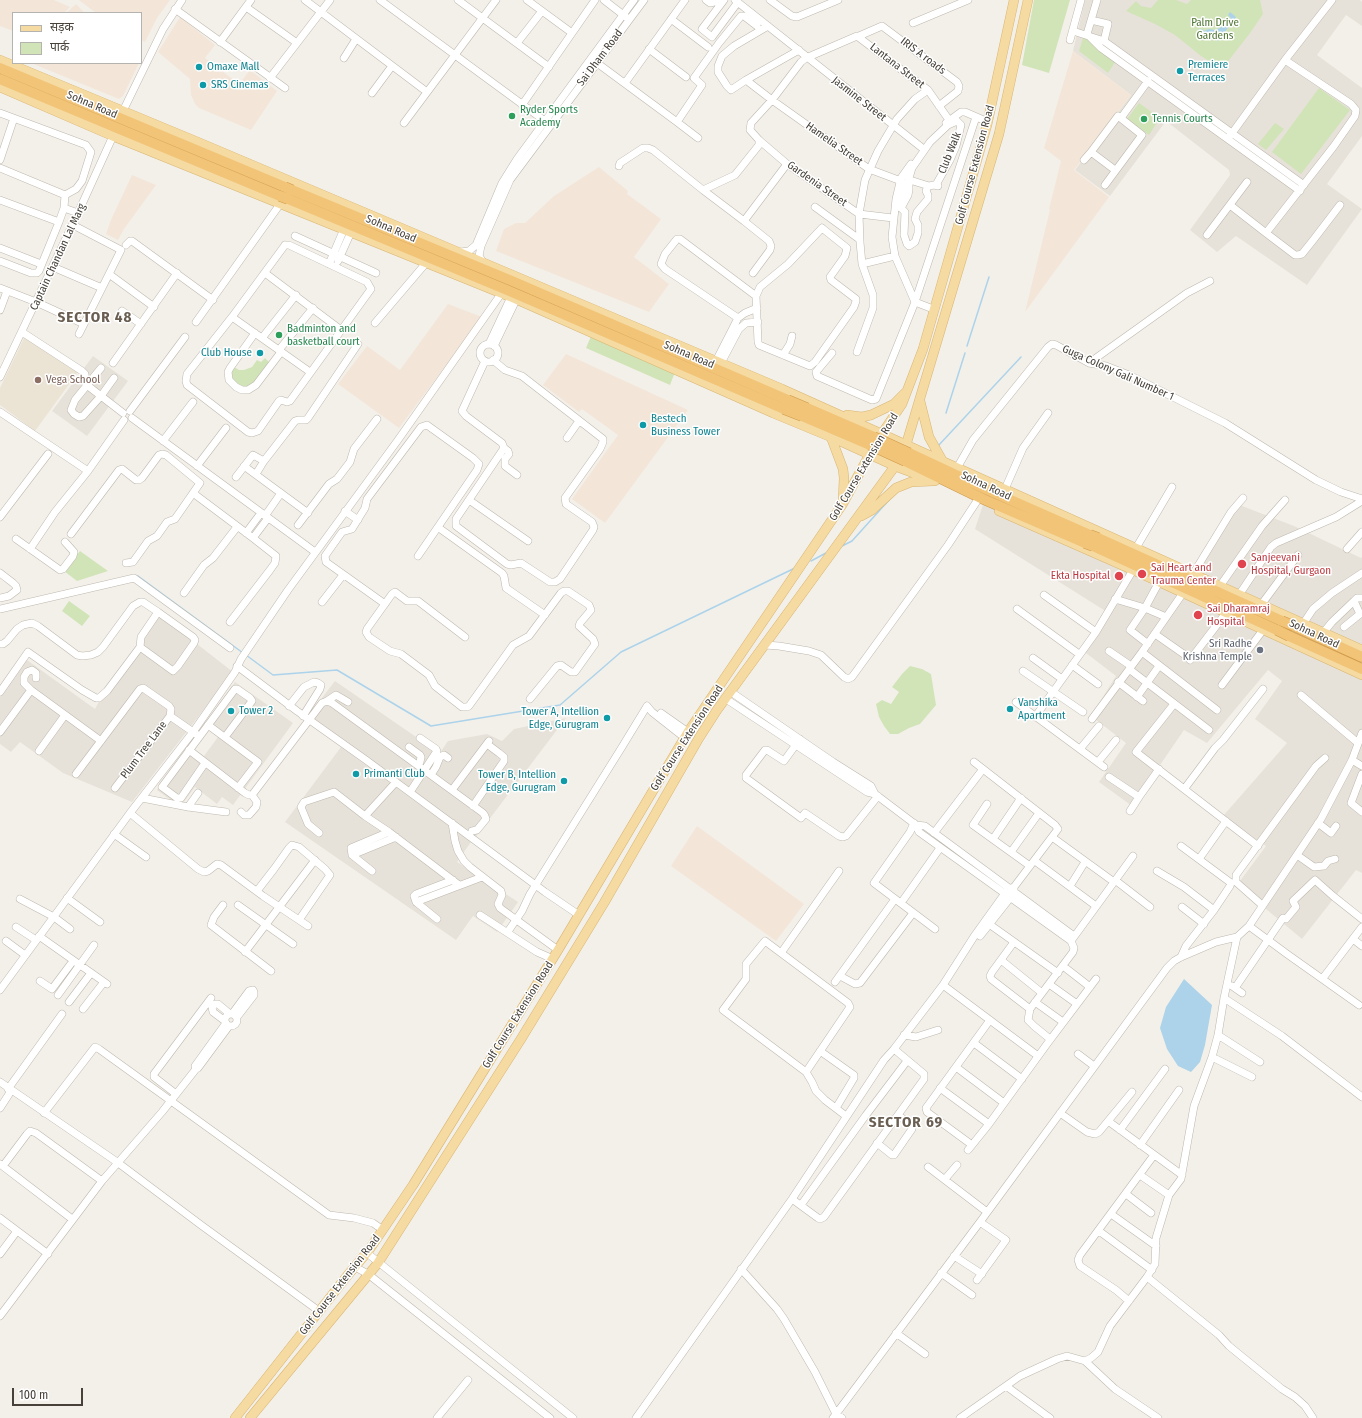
<!DOCTYPE html>
<meta charset="utf-8">
<style>
body{margin:0}
#map{position:relative;width:1362px;height:1418px;overflow:hidden;background:#f3f0ea;font-family:"Fira Sans Condensed","Noto Sans Devanagari",sans-serif}
canvas{display:block}
.legend{position:absolute;left:12px;top:12px;width:130px;height:52px;box-sizing:border-box;background:#fff;border:1px solid #b5b3b0;margin:0;padding:5px 7px;list-style:none;font-size:12px;color:#474139}
.legend li{display:flex;align-items:center;gap:8px;height:20px}
.legend b{width:20px;border:1px solid #b5b3b0}
.scale{position:absolute;left:12px;top:1388px;width:71px;height:18px;box-sizing:border-box;border:2px solid #474139;border-top:0;padding-left:5px;font-size:12px;line-height:14px;white-space:nowrap;color:#474139;-webkit-text-stroke:3px #fff;paint-order:stroke}
</style>
<div id="map">
<canvas width="1362" height="1418"></canvas>
<ul class="legend">
<li><b style="height:5px;background:#f5daa1"></b>सड़क</li>
<li><b style="height:11px;background:#d1e4b7"></b>पार्क</li>
</ul>
<div class="scale">100 m</div>
</div>
<script>
const ctx = document.querySelector('canvas').getContext('2d');
ctx.lineJoin = 'round';
function fill(path, color) { ctx.fillStyle = color; ctx.fill(path, 'evenodd'); }
const toPath = rows => new Path2D(rows.map(r => 'M' + r).join(''));
function stroke(path, color, width, dash) { ctx.strokeStyle = color; ctx.lineWidth = width; ctx.lineCap = dash ? 'butt' : 'round'; ctx.setLineDash(dash || []); ctx.stroke(path); }
function label(font, color, halo, rows, align = 'center') {
  ctx.font = font + ' "Fira Sans Condensed",sans-serif'; ctx.lineWidth = 3; ctx.setLineDash([]); ctx.textBaseline = 'middle'; ctx.strokeStyle = halo; ctx.fillStyle = color; for (const [text, x, y, turn = 0] of rows) {
    ctx.save(); ctx.translate(x, y); ctx.rotate((+turn || 0) * Math.PI / 180); ctx.textAlign = isNaN(turn) ? turn : align; if (halo) ctx.strokeText(text, 0, 0); ctx.fillText(text, 0, 0); ctx.restore();
  }
}
fill(toPath([
 [1085,0,1360,0,1362,2,1362,26,1346,15,1317,55,1362,88,1362,136,1327,184,1362,209,1307,285,1236,236,1217,252,1190,230,1230,175,1229,170,1166,121,1110,196,1075,170,1131,95,1073,51],
 [93,356,128,381,87,436,52,411],
 [989,486,1190,573,1237,504,1294,526,1361,558,1362,557,1362,873,1356,870,1302,939,1237,885,1266,846,1223,816,1287,743,1255,719,1282,681,1268,670,1207,743,1184,730,1132,806,1099,782,1126,743,1091,716,1116,676,1082,650,1107,612,975,529],
 [156,612,233,672,132,802,63,773,20,742,11,752,0,744,0,697,27,660,95,709,105,690,135,650],
 [335,681,435,750,408,788,308,716],
 [235,682,293,723,233,805,222,797,217,804,195,787,180,807,157,790,189,745,204,756,218,737,203,726],
 [566,718,475,838,413,792,448,741,487,734,502,741,514,729],
 [341,747,471,842,457,862,518,902,497,932,473,916,456,940,285,822]
]), '#e7e2d9');
fill(toPath([
 [0,0,54,0,70,7,64,13,13,13,13,31,0,26],
 [79,0,170,0,157,18,145,42,141,40,141,13,96,13],
 [76,4,85,13,66,13],
 [180,17,215,45,205,58,239,84,250,70,277,91,251,130,199,108,195,104,191,95,190,79,158,52],
 [1073,51,1131,95,1074,170,1109,197,1025,312,1050,210,1058,216,1049,209,1061,161,1044,148],
 [31,63,139,63,123,96,119,99],
 [599,167,628,191,627,194,661,219,634,257,669,284,649,312,496,251,504,229,516,223,525,223,554,196],
 [132,175,156,185,124,229,118,240,106,234,111,220],
 [448,304,482,317,399,428,338,384,367,346,400,370],
 [566,354,688,410,605,523,572,499,618,435,582,409,579,412,543,385],
 [697,826,804,904,776,941,671,866]
]), '#f3e6d8');
fill(toPath([
 [25,336,78,372,35,431,0,405,0,388]
]), '#ebe4d5');
fill(toPath([
 [1034,0,1070,0,1049,73,1022,65],
 [1158,0,1176,0,1187,4,1191,0,1260,0,1263,14,1250,33,1222,69,1201,56,1175,35,1155,24,1126,11,1136,1,1141,6,1151,8],
 [1084,35,1117,59,1108,73,1079,51],
 [1319,88,1350,110,1301,174,1272,152],
 [1139,103,1160,118,1149,135,1127,119],
 [1275,123,1284,129,1266,150,1258,144],
 [591,336,675,372,670,385,586,348],
 [265,358,270,363,252,387,243,387,234,383,231,373,234,367,239,370,244,370,252,367,257,360,261,362],
 [80,551,108,571,77,581,64,571],
 [69,601,90,616,82,626,62,611],
 [910,666,922,669,931,674,936,705,920,724,909,728,898,734,890,734,884,726,879,717,876,704,882,700,891,704,899,692,892,687,902,674]
]), '#d1e4b7');
fill(toPath([
 [1230,12,1236,17,1224,33,1221,38,1217,41,1209,37,1200,37,1197,35,1198,30,1202,29,1204,31,1209,29,1214,30,1220,28,1223,25,1225,26,1231,18,1228,15],
 [1184,979,1212,1005,1205,1045,1200,1062,1191,1072,1178,1066,1167,1049,1160,1028,1166,1007]
]), '#acd3ea');
stroke(toPath([
 [967,346,989,277],
 [946,413,965,353],
 [938,446,1021,357],
 [842,546,852,541,889,500],
 [811,561,826,553],
 [136,576,138,576,243,653],
 [246,655,273,675,337,670,431,726,560,705,621,652,795,568]
]), '#acd3ea', 1.5);
const minor = toPath([
 [305,0,427,92],
 [380,0,549,124],
 [458,0,549,67],
 [527,0,572,33],
 [604,0,626,17],
 [706,0,710,3,718,1],
 [724,0,702,29,712,37,738,2],
 [735,0,921,147],
 [770,0,792,16,797,17,838,0],
 [246,7,297,43],
 [175,9,285,88],
 [671,19,708,47],
 [1091,20,1108,24,1104,41],
 [913,23,968,0],
 [768,26,734,46,722,56,718,66,718,72,727,86,731,90,746,80,799,50],
 [1073,31,1104,41,1304,185],
 [1087,34,1097,0],
 [859,36,882,26,957,82,959,86,958,91,939,106],
 [1090,37,1101,48,1300,191],
 [1070,40,1081,0],
 [220,42,251,0],
 [517,43,542,11],
 [649,49,686,77],
 [344,58,356,39],
 [593,60,677,122],
 [270,78,330,0],
 [746,80,772,100,869,169,901,181],
 [625,83,685,0],
 [372,93,392,66],
 [522,105,595,0],
 [123,111,163,29,182,0],
 [0,113,86,145,91,152,82,181,76,189,65,195,0,168],
 [1121,118,1148,81],
 [404,123,496,0],
 [946,123,961,112,965,112,988,122],
 [1230,136,1285,60,1332,0],
 [698,138,677,122,702,85,694,78,719,43,741,16,744,16,757,26],
 [0,160,14,118],
 [1084,160,1091,152],
 [911,164,901,178,896,199,892,237,895,256,915,302,933,309],
 [619,166,620,163,643,148,648,148,653,150,703,190,744,221,769,241,771,246,770,250,753,273],
 [1105,185,1142,135,1118,116,1091,152,1115,170],
 [703,190,735,175,759,145,759,140],
 [0,200,59,222],
 [1230,205,1266,233,1295,255,1298,255,1302,254,1314,239,1340,205],
 [815,207,859,239],
 [64,208,78,213],
 [901,208,898,207,899,198,908,180,909,180,913,181,929,186,934,185,938,186,937,183,950,160,956,146,961,125,957,121,948,125,930,142,912,168,909,178,909,190,908,195,901,208,905,212,904,235,907,244,909,246,915,242,918,233,918,225,915,219,917,212,928,199,928,195,926,191,928,186],
 [893,218,859,214,787,164,759,140,750,130,751,123,772,100,801,62,806,58,857,36,928,90,949,120],
 [744,221,787,164],
 [73,225,121,250,79,334],
 [822,228,847,248,845,256,830,277,831,280,856,299,856,301,854,307,815,362,810,366,759,345,758,342,756,296,760,287,788,264,822,228],
 [1266,233,1334,146,1355,116,1356,110,1351,104,1285,60],
 [1207,235,1247,182],
 [295,236,376,273],
 [126,245,130,241,132,241,213,300],
 [285,245,289,245,367,282,371,289,290,401,287,402,281,400,279,401,258,431,252,433,248,432,187,385,186,381,187,374,232,317,285,245],
 [0,248,41,264],
 [460,252,469,251,476,245,502,183,517,159,634,0],
 [0,261,31,273,37,273,39,271,59,222,64,208,65,195],
 [338,261,351,232],
 [483,262,479,256,481,246,510,180,644,0],
 [329,264,344,229],
 [862,264,895,256],
 [53,267,102,288],
 [265,273,341,330],
 [109,274,154,307],
 [0,288,36,302,84,324],
 [0,310,7,291],
 [122,311,141,324],
 [232,317,310,372],
 [738,318,665,269,661,264,665,254,677,239,680,239,756,296],
 [196,322,283,200],
 [375,323,426,263],
 [22,332,82,371,85,374,85,382,88,386,123,413],
 [255,333,230,368,228,372,229,380,236,387,242,390,248,390,256,385,281,352],
 [262,338,296,295],
 [489,344,511,297],
 '480 353a9 9 0 1 1 18 0a9 9 0 1 1-18 0Z',
 [494,346,516,300],
 [279,350,313,308],
 [857,352,873,308,873,295,862,264,860,242,859,214,865,180,878,151,897,119,915,99,928,90],
 [832,353,816,372,817,376,872,400,876,399,915,302,976,117],
 [783,355,790,344,792,336],
 [485,361,462,411,466,416,502,443,504,448,456,519,456,526,507,564,511,565,521,563,550,582,555,582,560,579,593,530,594,527,592,522,566,504,565,498,600,449,603,442,603,439,522,376,505,370,493,360],
 [716,361,738,318,745,313,757,308],
 [113,363,177,273],
 [721,363,739,329,746,323,758,322],
 [1089,363,1187,293,1210,281],
 [101,368,75,400,71,410,74,414,79,417,83,416,101,396,114,378],
 [0,377,78,213,113,136],
 [130,411,185,337],
 [0,412,88,471],
 [132,418,315,552],
 [567,438,579,421],
 [163,441,193,402],
 [504,448,508,451,509,454,505,459,505,466,517,475],
 [197,466,226,428],
 [244,466,308,513],
 [957,468,973,440,1048,347,1052,344,1056,345,1089,363,1106,366,1129,375,1225,423,1316,480,1341,492,1362,499],
 [256,474,264,461,295,421,298,420,306,420,308,418,358,344],
 [236,477,253,455,264,461],
 [1005,489,1023,448,1048,413],
 [193,493,253,538,276,556,275,563,270,570,230,622],
 [469,500,528,541],
 [345,511,358,520],
 [265,516,281,493],
 [0,517,48,454],
 [298,525,329,484,337,479,350,462,354,449,377,419],
 [439,528,502,573,504,576,506,588,545,615],
 [246,533,261,513],
 [71,534,119,470,122,469,136,480,139,480,142,478,159,455,162,454,166,455,200,483,175,519,167,522,157,536,148,541,133,562,126,563],
 [253,538,268,518],
 [16,539,60,570,63,569,73,556,74,552,65,542],
 [1136,548,1172,487],
 [30,549,55,512,88,471,124,420],
 [1347,549,1362,532],
 [0,573,13,583,16,586,17,590,9,596,0,598],
 [1193,574,1231,512,1243,498],
 [1220,586,1262,526,1285,500],
 [184,593,204,565,213,558,237,527],
 [1044,595,1096,632],
 [1239,595,1271,547,1276,543,1336,517,1362,501],
 [1115,599,1145,608,1166,617],
 [322,602,343,575],
 [385,604,326,562,325,556,342,532,352,529,365,508,367,499,421,427,427,425,473,458,479,464,477,470,418,556],
 [1261,605,1298,555],
 [0,609,134,578,230,648],
 [1017,609,1079,654],
 [1303,624,1313,609,1332,593,1362,573],
 [1344,627,1360,614,1354,601],
 [1323,633,1332,622,1354,601,1357,598,1362,598],
 [1155,634,1185,655],
 [465,637,418,601,407,601,395,592,392,594,367,629,366,632,369,637,390,651,401,654,429,675,435,686,462,707,467,707,469,706,513,645,529,636,561,593,564,591,568,591,589,605,591,610,580,623,579,626,593,639,595,644,575,672,571,672,561,665,557,666,530,699],
 [0,644,3,644,7,641,17,629,23,625,32,623,38,626,77,655,82,656,91,655,98,652,103,647,133,606,140,602,143,602,158,612,193,637,195,640,194,643,178,666,173,671,140,647],
 [1148,644,1130,630,1145,608,1159,582],
 [765,645,779,646,809,651,821,655,844,677,848,679,852,677,948,545,977,501],
 [1109,651,1131,666],
 [1142,652,1217,710],
 [1033,658,1062,679],
 [1190,660,1226,613],
 [1072,665,1098,684],
 [237,666,297,711,366,760,545,892,579,915],
 [1129,669,1209,730],
 [1023,671,1083,712],
 [1118,682,1143,701],
 [1222,685,1263,630],
 [31,690,24,683,24,677,27,672,32,670,36,673,36,678],
 [0,692,28,652,82,690,96,698,99,698,107,691,140,647,141,637,158,612],
 [731,692,833,762,871,786,875,794],
 [1301,695,1358,743],
 [1137,697,1159,666],
 [726,699,867,792,875,794,916,825,925,826,1074,936],
 [327,701,336,695,348,702],
 [1016,702,1104,767],
 [1174,704,1136,752,1258,846],
 [289,706,304,687,314,682,318,683,321,685,320,689,303,716],
 [647,706,652,712,685,738],
 [661,713,688,732],
 [1035,717,1096,632,1133,570],
 [1092,719,1142,652,1183,593],
 [208,725,258,762,238,788],
 [0,732,31,690,101,741],
 [800,739,784,761,767,750,765,750,746,775,746,778,801,818,805,813,839,836,843,837,846,836,878,796],
 [409,747,420,755,421,757,420,762,418,765],
 [1080,749,1099,726],
 [189,750,245,793,249,795,252,795,322,703,327,701,332,703,483,813,485,816,486,819,477,830,472,831],
 [39,751,65,715],
 [1352,760,1362,766],
 [974,762,1055,825,1058,829,1014,887,1014,893,980,936],
 [1098,762,1116,740],
 [205,763,181,798,177,798,162,787,235,689,237,689,250,698,252,701,225,737],
 [76,774,140,689,143,688,169,706,171,709,170,716],
 [1362,774,1351,803,1362,812],
 [431,775,436,767,440,757,444,755,448,758],
 [1109,777,1139,797,1159,769],
 [396,782,365,816,389,832,459,885],
 [115,788,170,716,196,734],
 [1185,788,1215,748,1223,740,1263,689],
 [452,790,489,741],
 [410,792,437,751,436,749,420,738],
 [142,798,188,807,226,812],
 [987,804,973,825,1030,866],
 [473,806,504,761,504,757,499,753,487,744],
 [188,807,198,793],
 [1130,811,1139,797],
 [241,812,244,815,249,815,256,807,257,802,252,795],
 [130,813,198,869,204,872,208,871,217,864,221,865,263,896,308,926],
 [452,823,455,841,458,851,464,861,470,867,501,891,502,895,498,904,500,908,558,950],
 [914,823,910,832,874,883,935,929],
 [1318,823,1331,833,1336,826],
 [916,825,919,832,1071,941],
 [319,833,308,824,301,807,304,802,334,792,365,816],
 [934,833,983,769],
 [114,834,146,857],
 [1052,837,1114,882],
 [993,839,1021,798],
 [1181,846,1231,883,1230,886,1214,910,1186,946,1181,957],
 [1011,852,1039,813],
 [352,855,396,837],
 [1297,855,1314,867,1324,866,1328,861,1335,859],
 [1199,859,1226,821],
 [1035,861,1096,906],
 [372,871,352,855,351,848,389,832],
 [1157,871,1184,887,1214,910],
 [1115,880,1150,907],
 [1070,886,1085,862],
 [257,891,274,869,289,848,292,845,299,847,325,869,330,875,299,920],
 [67,898,100,922],
 [20,899,54,917,70,929],
 [416,902,482,877],
 [901,903,940,848],
 [223,905,214,917,211,925,271,971],
 [238,905,293,944],
 [1262,905,1236,882,1236,875,1316,766,1325,758],
 [1182,907,1204,924],
 [480,915,537,952,553,959],
 [437,919,416,902,414,896,416,894,453,880],
 [989,924,1058,973],
 [1249,926,1287,954,1359,1005],
 [16,927,36,940],
 [509,930,522,911,530,894,622,747,647,706],
 [39,936,107,984],
 [1353,939,1362,946],
 [6,941,25,955],
 [1014,942,992,972,990,976,991,979,1030,1009],
 [245,952,315,860],
 [781,953,839,871],
 [1001,960,1042,993],
 [1063,966,1090,987],
 [840,976,855,984,860,983,913,913],
 [1323,978,1362,927],
 [40,981,52,989,73,961],
 [835,982,895,899],
 [1049,984,1077,1004],
 [943,985,1038,1056],
 [1232,986,1242,993],
 [1235,988,1283,918,1286,919,1296,907,1293,901,1315,880,1333,896,1362,919],
 [0,990,130,813,193,732,235,672,241,659,288,590,398,440,501,294],
 [58,995,94,945],
 [1224,998,1282,1036,1362,1097],
 [69,1002,91,973],
 [1035,1002,1063,1022],
 [83,1009,104,982],
 '225 1020a6 6 0 1 1 12 0a6 6 0 1 1-12 0Z',
 [232,1014,249,991,253,990,254,992,254,995,237,1017],
 [225,1021,213,1012,212,1007,215,1004,218,1004,230,1014],
 [226,1023,195,1066,196,1069,198,1068,229,1026],
 [904,1035,916,1037,938,1030],
 [1218,1035,1260,1062],
 [1050,1039,1034,1026,1028,1020,1030,1009,1073,952,1074,948,1071,941,1133,856],
 [974,1043,1022,1079],
 [820,1051,854,1075,854,1078,836,1108],
 [1078,1054,1094,1066],
 [1212,1057,1252,1077],
 [956,1067,1004,1103],
 [806,1072,850,1007,848,1003,765,941,746,964,746,979,723,1010,806,1072,812,1082,816,1091,825,1100,846,1116],
 [0,1082,117,1162,201,1225,319,1311],
 [940,1088,989,1124],
 [8,1089,62,1014],
 [176,1094,154,1077,154,1074,211,998],
 [0,1108,11,1091],
 [44,1113,95,1047,99,1049,329,1215,354,1218,373,1223,383,1230],
 [1060,1113,1087,1132,1095,1134,1099,1132,1132,1092],
 [1108,1121,1182,1175],
 [1120,1130,1165,1069],
 [877,1143,892,1155,894,1155,912,1129,911,1125,898,1115],
 [972,1145,927,1112,926,1108,990,1020],
 [1140,1145,1179,1090],
 [968,1150,989,1124,1047,1044,1096,979],
 [0,1164,72,1219],
 [3,1166,27,1134,30,1131,36,1133,102,1181],
 [928,1167,987,1212],
 [1140,1175,1169,1195],
 [945,1179,957,1165],
 [1126,1194,1151,1213],
 [792,1199,818,1218,820,1219,824,1217,924,1079,924,1074,894,1049],
 [801,1205,866,1115,907,1061],
 [1111,1214,1156,1246],
 [0,1218,48,1254],
 [1099,1231,1152,1270],
 [367,1253,573,1418],
 [0,1254,17,1231],
 [954,1256,982,1274],
 [355,1267,368,1274,550,1418],
 [741,1269,777,1309,784,1319,815,1372,836,1414,842,1418],
 [941,1273,972,1295],
 [1147,1277,1219,1335,1229,1346,1282,1389,1295,1397,1305,1406,1313,1418],
 [977,1280,1006,1240,980,1222],
 [1129,1301,1116,1290,1080,1266,1078,1260,1080,1255,1154,1155],
 [0,1316,102,1181,162,1112,196,1069],
 [896,1333,925,1354],
 [1085,1361,1115,1389,1158,1418],
 [1006,1386,1050,1418],
 [437,1418,468,1380],
 [636,1418,792,1199,884,1060,894,1049,943,985,975,935,1008,889,1014,887],
 [833,1418,980,1222,1167,968,1174,961,1181,957,1216,942,1237,937,1249,926,1321,819,1352,760,1362,733],
 [960,1418,1020,1376,1057,1359,1067,1356,1085,1361,1091,1358,1098,1352,1110,1326,1147,1277,1155,1264,1156,1238,1169,1195,1181,1179,1194,1106,1212,1057,1218,1035,1224,998,1237,937]
]);
const major = toPath([
 [0,60,200,143,782,389,1362,650],
 [0,87,113,136,511,297,773,413,831,437,895,466,935,481],
 [920,401,929,437,943,462],
 [847,415,862,417,871,415,894,404,905,393],
 [831,437,843,469,844,478,843,501],
 [999,511,1133,570,1362,675],
 [861,516,872,510,896,488,911,482,933,481],
 [235,1418,347,1276,369,1250,413,1185,558,950,688,732,842,505,877,441,902,404,923,349,987,125,1014,0],
 [250,1418,378,1263,521,1039,604,903,699,738,717,710,895,466,906,445,999,134,1028,0]
]);
const highway = toPath([
 [0,68,285,187],
 [0,79,280,196],
 [292,190,512,281,788,400],
 [288,199,507,290,784,409],
 [807,408,874,437],
 [802,416,870,445],
 [909,453,988,490,1090,535],
 [905,461,983,499,1085,543],
 [1098,538,1282,621],
 [1093,546,1277,630],
 [1294,626,1362,657],
 [1289,636,1362,669]
]);
stroke(minor, '#beb8ad', 8);
stroke(major, '#d9b672', 10);
stroke(highway, '#cf9948', 11);
stroke(minor, '#fff', 7);
stroke(major, '#f5daa1', 9);
stroke(highway, '#f1c478', 10);
const highwayBridge = toPath([
 [285,187,292,190],
 [280,196,288,199],
 [788,400,807,408],
 [784,409,802,416],
 [874,437,909,453],
 [870,445,905,461],
 [1090,535,1098,538],
 [1085,543,1093,546],
 [1282,621,1294,626],
 [1277,630,1289,636]
]);
stroke(highwayBridge, '#cf9948', 11, []);
stroke(highwayBridge, '#f1c478', 10);
for (const [x, y, r, color] of [
 [199,67,4,"#0f9aa8"],
 [1180,71,4,"#0f9aa8"],
 [203,85,4,"#0f9aa8"],
 [512,116,4,"#2e9e5b"],
 [1144,119,4,"#2e9e5b"],
 [279,335,4,"#2e9e5b"],
 [260,353,4,"#0f9aa8"],
 [38,380,4,"#8d6e63"],
 [643,425,4,"#0f9aa8"],
 [1242,564,5,"#e0444e"],
 [1142,574,5,"#e0444e"],
 [1119,576,5,"#e0444e"],
 [1198,615,5,"#e0444e"],
 [1260,650,4,"#6b7280"],
 [1010,709,4,"#0f9aa8"],
 [231,711,4,"#0f9aa8"],
 [607,718,4,"#0f9aa8"],
 [356,774,4,"#0f9aa8"],
 [564,781,4,"#0f9aa8"]
]) { const dot = new Path2D(); dot.arc(x, y, r, 0, 2 * Math.PI); ctx.fillStyle = color; ctx.fill(dot); stroke(dot, '#fff', 1.5); }
label('11px', '#4d7431', '#fff', [
 ["Palm Drive",1215,23],
 ["Gardens",1215,36]
]);
label('11px', '#474139', '#fff', [
 ["IRIS A roads",923,56,37],
 ["Sai Dham Road",600,58,-53],
 ["Lantana Street",897,66,38],
 ["Jasmine Street",859,99,38],
 ["Sohna Road",92,105,23],
 ["Hamelia Street",834,144,35],
 ["Club Walk",950,153,-68],
 ["Golf Course Extension Road",975,165,-75],
 ["Gardenia Street",817,184,35],
 ["Sohna Road",391,229,23],
 ["Captain Chandan Lal Marg",58,257,-65],
 ["Sohna Road",689,355,23],
 ["Guga Colony Gali Number 1",1118,373,24],
 ["Golf Course Extension Road",864,467,-59],
 ["Sohna Road",986,486,25],
 ["Sohna Road",1314,634,25],
 ["Golf Course Extension Road",687,738,-57],
 ["Plum Tree Lane",144,750,-53],
 ["Golf Course Extension Road",518,1015,-58],
 ["Golf Course Extension Road",340,1285,-52]
]);
label('11px', '#0d838f', '#fff', [
 ["Premiere",1188,65],
 ["Terraces",1188,78],
 ["Omaxe Mall",207,67],
 ["SRS Cinemas",211,85],
 ["Club House",252,353,"right"],
 ["Bestech",651,419],
 ["Business Tower",651,432],
 ["Vanshika",1018,703],
 ["Apartment",1018,716],
 ["Tower 2",239,711],
 ["Tower A, Intellion",599,712,"right"],
 ["Edge, Gurugram",599,725,"right"],
 ["Primanti Club",364,774],
 ["Tower B, Intellion",556,775,"right"],
 ["Edge, Gurugram",556,788,"right"]
], 'left');
label('11px', '#27864d', '#fff', [
 ["Ryder Sports",520,110],
 ["Academy",520,123],
 ["Tennis Courts",1152,119],
 ["Badminton and",287,329],
 ["basketball court",287,342]
], 'left');
label('11px', '#785e54', '#fff', [
 ["Vega School",46,380]
], 'left');
label('11px', '#be3a42', '#fff', [
 ["Sanjeevani",1251,558],
 ["Hospital, Gurgaon",1251,571],
 ["Sai Heart and",1151,568],
 ["Trauma Center",1151,581],
 ["Ekta Hospital",1110,576,"right"],
 ["Sai Dharamraj",1207,609],
 ["Hospital",1207,622]
], 'left');
label('11px', '#5b616d', '#fff', [
 ["Sri Radhe",1252,644],
 ["Krishna Temple",1252,657]
], 'right');
ctx.letterSpacing = '1px';
label('bold 15px', '#695e51', '#fff', [
 ["SECTOR 48",95,318],
 ["SECTOR 69",906,1123]
]);
ctx.letterSpacing = '0px';
</script>
